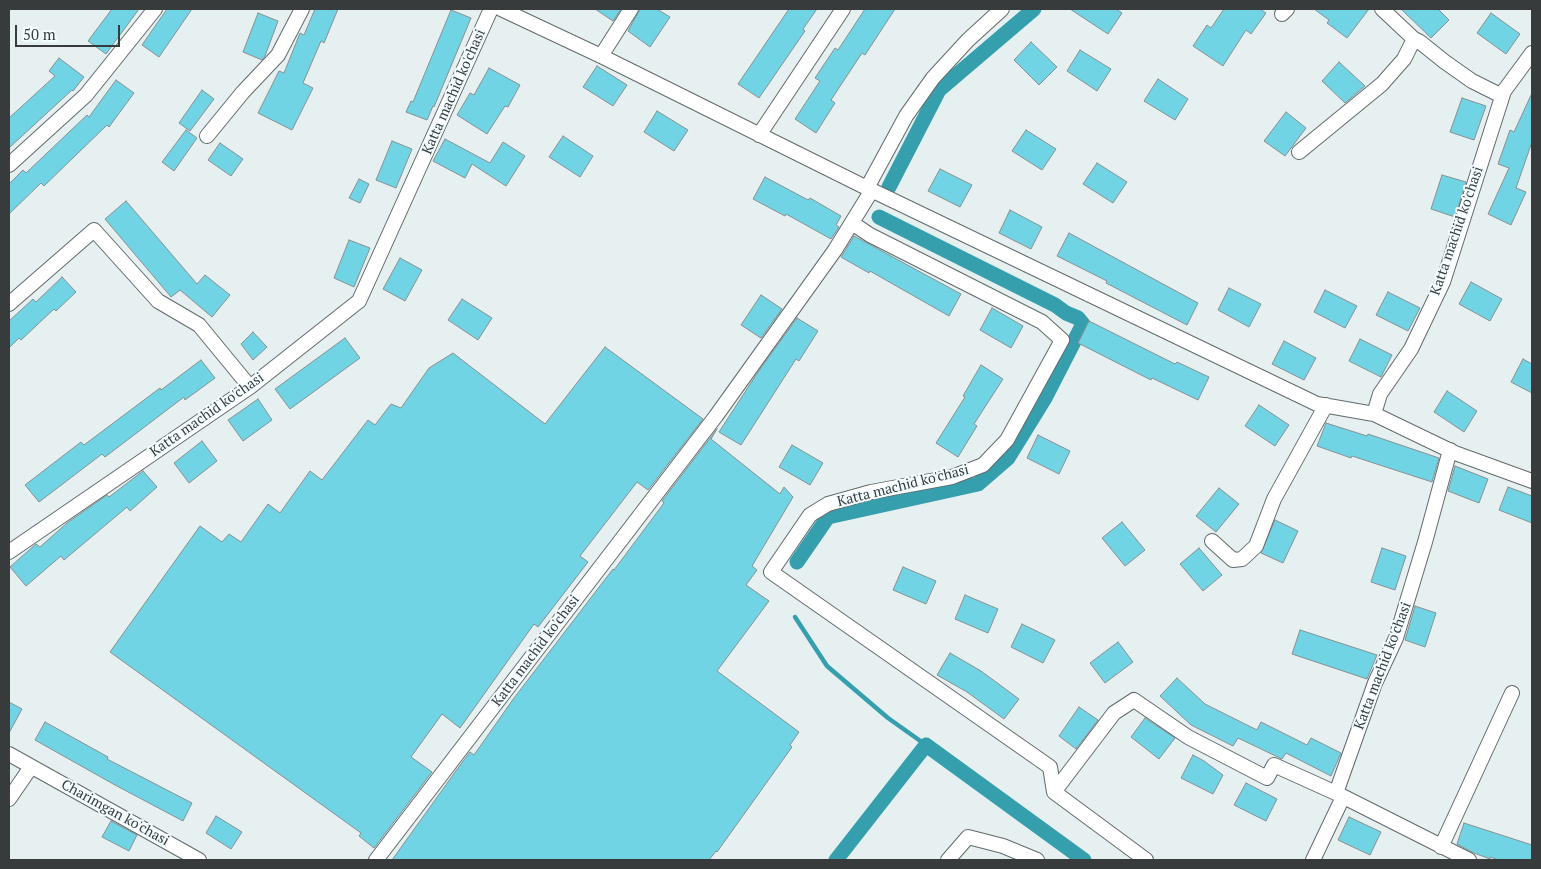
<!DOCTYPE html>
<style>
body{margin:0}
#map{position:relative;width:1541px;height:869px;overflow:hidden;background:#e6f0f1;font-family:"PT Serif",serif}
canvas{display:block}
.frame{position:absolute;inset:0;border:10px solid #373b3c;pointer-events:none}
.scale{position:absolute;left:15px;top:25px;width:105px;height:22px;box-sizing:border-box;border:2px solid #373b3c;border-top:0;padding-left:6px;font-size:15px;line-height:18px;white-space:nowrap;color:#373b3c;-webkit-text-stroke:4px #f3fdff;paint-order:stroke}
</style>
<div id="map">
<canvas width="1541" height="869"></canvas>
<div class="frame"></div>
<div class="scale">50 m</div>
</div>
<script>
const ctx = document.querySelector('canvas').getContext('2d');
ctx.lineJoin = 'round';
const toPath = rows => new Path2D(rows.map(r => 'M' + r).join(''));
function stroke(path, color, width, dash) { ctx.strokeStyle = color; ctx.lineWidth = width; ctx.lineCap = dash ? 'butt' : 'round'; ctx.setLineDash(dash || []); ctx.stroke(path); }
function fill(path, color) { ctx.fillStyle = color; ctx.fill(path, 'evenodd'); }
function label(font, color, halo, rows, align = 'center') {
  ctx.font = font + ' "PT Serif",serif'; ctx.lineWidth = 4; ctx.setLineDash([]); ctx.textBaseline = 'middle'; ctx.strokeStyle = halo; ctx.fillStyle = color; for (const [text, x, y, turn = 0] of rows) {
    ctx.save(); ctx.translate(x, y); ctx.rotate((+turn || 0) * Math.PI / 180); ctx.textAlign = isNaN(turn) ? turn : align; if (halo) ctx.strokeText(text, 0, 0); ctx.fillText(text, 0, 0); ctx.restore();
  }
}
stroke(toPath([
 [795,617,827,666,888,718,926,745]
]), '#369fae', 4.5);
stroke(toPath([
 [889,187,939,90,1034,9],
 [797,562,828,517,978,484,1008,458,1045,398,1083,324,1078,318,1066,313,1055,305,879,217],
 [836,860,926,745,1084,860]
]), '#369fae', 15);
const building = toPath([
 [112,9,139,9,106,54,88,41,112,9],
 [167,9,192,9,159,57,142,45,167,9],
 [315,9,338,9,324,43,321,41,303,83,313,88,292,130,258,113,279,71,284,73,300,33,304,35,315,9],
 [595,9,621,9,613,21,595,9],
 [640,9,657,9,670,17,650,47,628,31,640,9],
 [789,9,817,9,803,29,805,31,759,98,738,84,789,9],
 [865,9,895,9,865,55,862,53,831,100,835,103,816,133,795,119,820,81,815,78,835,48,838,50,865,9],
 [1070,9,1116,9,1122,13,1108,34,1070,9],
 [1224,9,1260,9,1266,13,1251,34,1246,30,1223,66,1193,46,1207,25,1211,28,1224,9],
 [1314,9,1369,9,1347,38,1327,23,1329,20,1314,9],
 [1401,9,1438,9,1449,20,1431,38,1401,9],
 [451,10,471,18,434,107,433,106,427,120,406,112,411,101,413,102,451,10],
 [258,13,278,21,265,56,262,60,243,52,258,13],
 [1491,13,1520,34,1506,54,1477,33,1491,13],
 [1031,42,1057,67,1039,85,1014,60,1031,42],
 [1080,50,1111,69,1097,91,1067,71,1080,50],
 [59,58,84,77,73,91,72,90,9,148,9,118,55,76,49,71,59,58],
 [1339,62,1365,86,1345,103,1322,81,1339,62],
 [597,66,627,85,613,106,583,87,597,66],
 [489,68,520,85,508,107,505,106,487,134,457,115,470,93,474,95,489,68],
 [1158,79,1188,99,1175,120,1144,101,1158,79],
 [116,80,134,93,109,127,107,125,44,186,41,183,9,214,9,184,23,170,26,173,87,115,89,117,116,80],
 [202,90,214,99,190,131,179,123,202,90],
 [1532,93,1532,142,1516,188,1526,192,1511,225,1488,214,1509,168,1498,164,1510,130,1514,132,1532,93],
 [1462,98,1486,106,1474,140,1450,132,1462,98],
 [657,111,688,130,674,151,644,132,657,111],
 [1286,112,1306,128,1285,156,1264,141,1286,112],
 [186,130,197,138,174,171,162,162,186,130],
 [1026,130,1056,149,1042,170,1012,151,1026,130],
 [563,136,593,156,580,177,549,157,563,136],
 [445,139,490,163,503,142,525,156,506,186,472,164,465,178,433,161,445,139],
 [392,141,412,149,396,188,376,180,392,141],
 [220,143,243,159,231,176,208,160,220,143],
 [1097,163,1127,182,1113,203,1083,184,1097,163],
 [940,169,972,185,960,207,928,191,940,169],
 [1442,175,1466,182,1455,217,1431,209,1442,175],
 [765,177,808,200,810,198,841,216,836,225,839,227,831,239,786,214,785,216,753,199,765,177],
 [359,179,369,184,360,203,349,198,359,179],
 [126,201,197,284,205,275,230,295,212,317,180,290,171,297,105,219,126,201],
 [1010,210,1042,227,1031,249,999,233,1010,210],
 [1069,233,1198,303,1187,325,1106,283,1107,281,1057,256,1069,233],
 [854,236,961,294,949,316,870,271,869,273,841,257,854,236],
 [349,240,370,248,354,287,334,278,349,240],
 [400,258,422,270,405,301,383,289,400,258],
 [62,277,76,292,56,311,54,309,21,340,19,338,9,348,9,321,33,299,36,302,62,277],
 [1471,282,1502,299,1490,321,1459,304,1471,282],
 [1229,288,1261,304,1249,327,1218,310,1229,288],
 [1325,290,1357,306,1345,328,1314,312,1325,290],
 [1388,292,1420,308,1408,331,1376,315,1388,292],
 [761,295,782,309,761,338,741,325,761,295],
 [462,299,492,318,478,340,448,320,462,299],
 [992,308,1023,326,1011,348,980,330,992,308],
 [797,318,818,331,799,361,796,359,741,445,719,432,758,372,797,318],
 [1089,321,1175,364,1177,362,1209,377,1198,400,1152,378,1151,380,1078,343,1089,321],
 [253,332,267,347,253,360,241,344,253,332],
 [345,338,360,358,290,409,275,389,345,338],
 [1360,339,1392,355,1381,377,1349,361,1360,339],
 [1284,341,1316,358,1304,380,1272,364,1284,341],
 [605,347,703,419,648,490,637,482,580,556,588,562,538,627,534,624,460,728,442,714,411,757,432,772,374,848,359,836,361,833,110,652,200,526,222,542,229,534,241,542,268,504,280,513,310,471,322,480,368,420,375,425,391,404,401,408,429,368,453,353,545,424,605,347],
 [1523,359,1532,364,1532,393,1511,382,1523,359],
 [201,360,215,378,185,400,184,397,105,457,102,454,39,502,25,485,81,442,84,445,160,388,161,390,201,360],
 [981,365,1003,379,974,424,977,426,958,457,936,443,965,397,963,396,981,365],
 [1447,391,1477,411,1464,432,1434,412,1447,391],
 [258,399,272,420,243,441,228,420,258,399],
 [1259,405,1289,425,1275,446,1245,426,1259,405],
 [1326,423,1367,436,1368,434,1439,458,1432,482,1352,456,1351,458,1317,446,1326,423],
 [717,429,711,439,780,494,784,487,793,497,752,566,757,570,746,585,769,601,717,671,799,732,790,745,792,747,717,852,716,851,709,860,392,860,458,768,470,752,474,755,514,698,613,569,614,570,664,503,662,501,717,429],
 [1038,435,1070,451,1059,474,1027,458,1038,435],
 [202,441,217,461,189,483,174,463,202,441],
 [792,445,823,463,810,485,779,467,792,445],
 [1455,466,1488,479,1479,503,1448,491,1455,466],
 [143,471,157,487,130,511,127,507,64,560,61,556,26,586,10,567,36,544,40,547,67,523,107,495,109,497,143,471],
 [1508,487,1532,496,1532,523,1499,510,1508,487],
 [1219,488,1239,504,1216,532,1196,516,1219,488],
 [1275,520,1298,531,1283,563,1261,553,1275,520],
 [1122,522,1145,550,1125,566,1102,538,1122,522],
 [1199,548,1222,575,1203,591,1180,564,1199,548],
 [1382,548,1406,556,1395,590,1371,582,1382,548],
 [903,567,936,581,926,604,893,590,903,567],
 [965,595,998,609,988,633,955,619,965,595],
 [1415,606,1436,613,1425,647,1405,640,1415,606],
 [1022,624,1055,640,1043,663,1011,647,1022,624],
 [1300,630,1377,655,1367,679,1292,654,1300,630],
 [1118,642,1133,662,1105,683,1090,663,1118,642],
 [950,653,981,671,1019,699,1004,719,967,692,937,675,950,653],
 [1177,678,1205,704,1257,730,1261,722,1307,745,1311,738,1341,753,1331,776,1286,753,1282,759,1238,738,1233,746,1191,725,1160,696,1177,678],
 [9,702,22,709,9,733,9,702],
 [1079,707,1098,720,1076,749,1059,736,1079,707],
 [1145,718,1175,738,1159,759,1131,737,1145,718],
 [45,722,108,757,107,759,192,803,183,821,115,785,35,740,45,722],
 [1193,755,1204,761,1223,775,1213,794,1181,778,1193,755],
 [1246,783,1277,799,1266,821,1234,805,1246,783],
 [216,816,242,832,231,849,206,833,216,816],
 [1349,817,1381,832,1370,855,1338,840,1349,817],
 [111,821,137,835,129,851,102,837,111,821],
 [1464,823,1532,845,1532,860,1499,860,1490,857,1490,859,1474,853,1457,844,1464,823]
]);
fill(building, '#71d4e4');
stroke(building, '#879092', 1);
const street = toPath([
 [501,9,601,56,867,188,1317,404,1374,414,1455,453,1532,481],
 [1382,9,1414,39],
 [1282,14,1287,9],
 [601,56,631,9],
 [759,135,843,9],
 [207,136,243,92,278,55,302,9],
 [1299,152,1382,84,1404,59,1414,39,1420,42,1445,62,1472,81,1502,96],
 [9,165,86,95,155,9],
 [867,188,906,116,933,78,968,40,1002,9],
 [852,223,870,235,1042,322,1062,340,1007,440,983,465,952,477,871,492,828,504,810,515,771,572,1050,767,1054,792,1146,860],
 [9,304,94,230,158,301,199,325,250,387],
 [1374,414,1380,394,1411,349,1443,282,1504,91,1532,53],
 [1450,450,1425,542,1396,638,1375,683,1336,793,1469,860],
 [1212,541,1233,560,1242,559,1256,546,1274,499,1326,405],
 [9,552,250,387,359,301,491,9],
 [9,754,199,860],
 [1054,792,1114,713,1134,700,1188,737,1267,778,1274,765,1336,793],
 [9,799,31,767],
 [1441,847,1512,693],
 [376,860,716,416,835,250,872,190],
 [948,860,968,837,1003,846,1037,860],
 [1313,860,1343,797]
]);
stroke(street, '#616a6b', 16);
stroke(street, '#fff', 14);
label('14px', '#373b3c', '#f3fdff', [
 ["Katta machid ko'chasi",454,92,-66],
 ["Katta machid ko'chasi",1457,231,-71],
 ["Katta machid ko'chasi",207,415,-35],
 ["Katta machid ko'chasi",903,486,-14],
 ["Katta machid ko'chasi",536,651,-53],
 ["Katta machid ko'chasi",1383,666,-69],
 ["Charimgan ko'chasi",115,813,29]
]);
</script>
